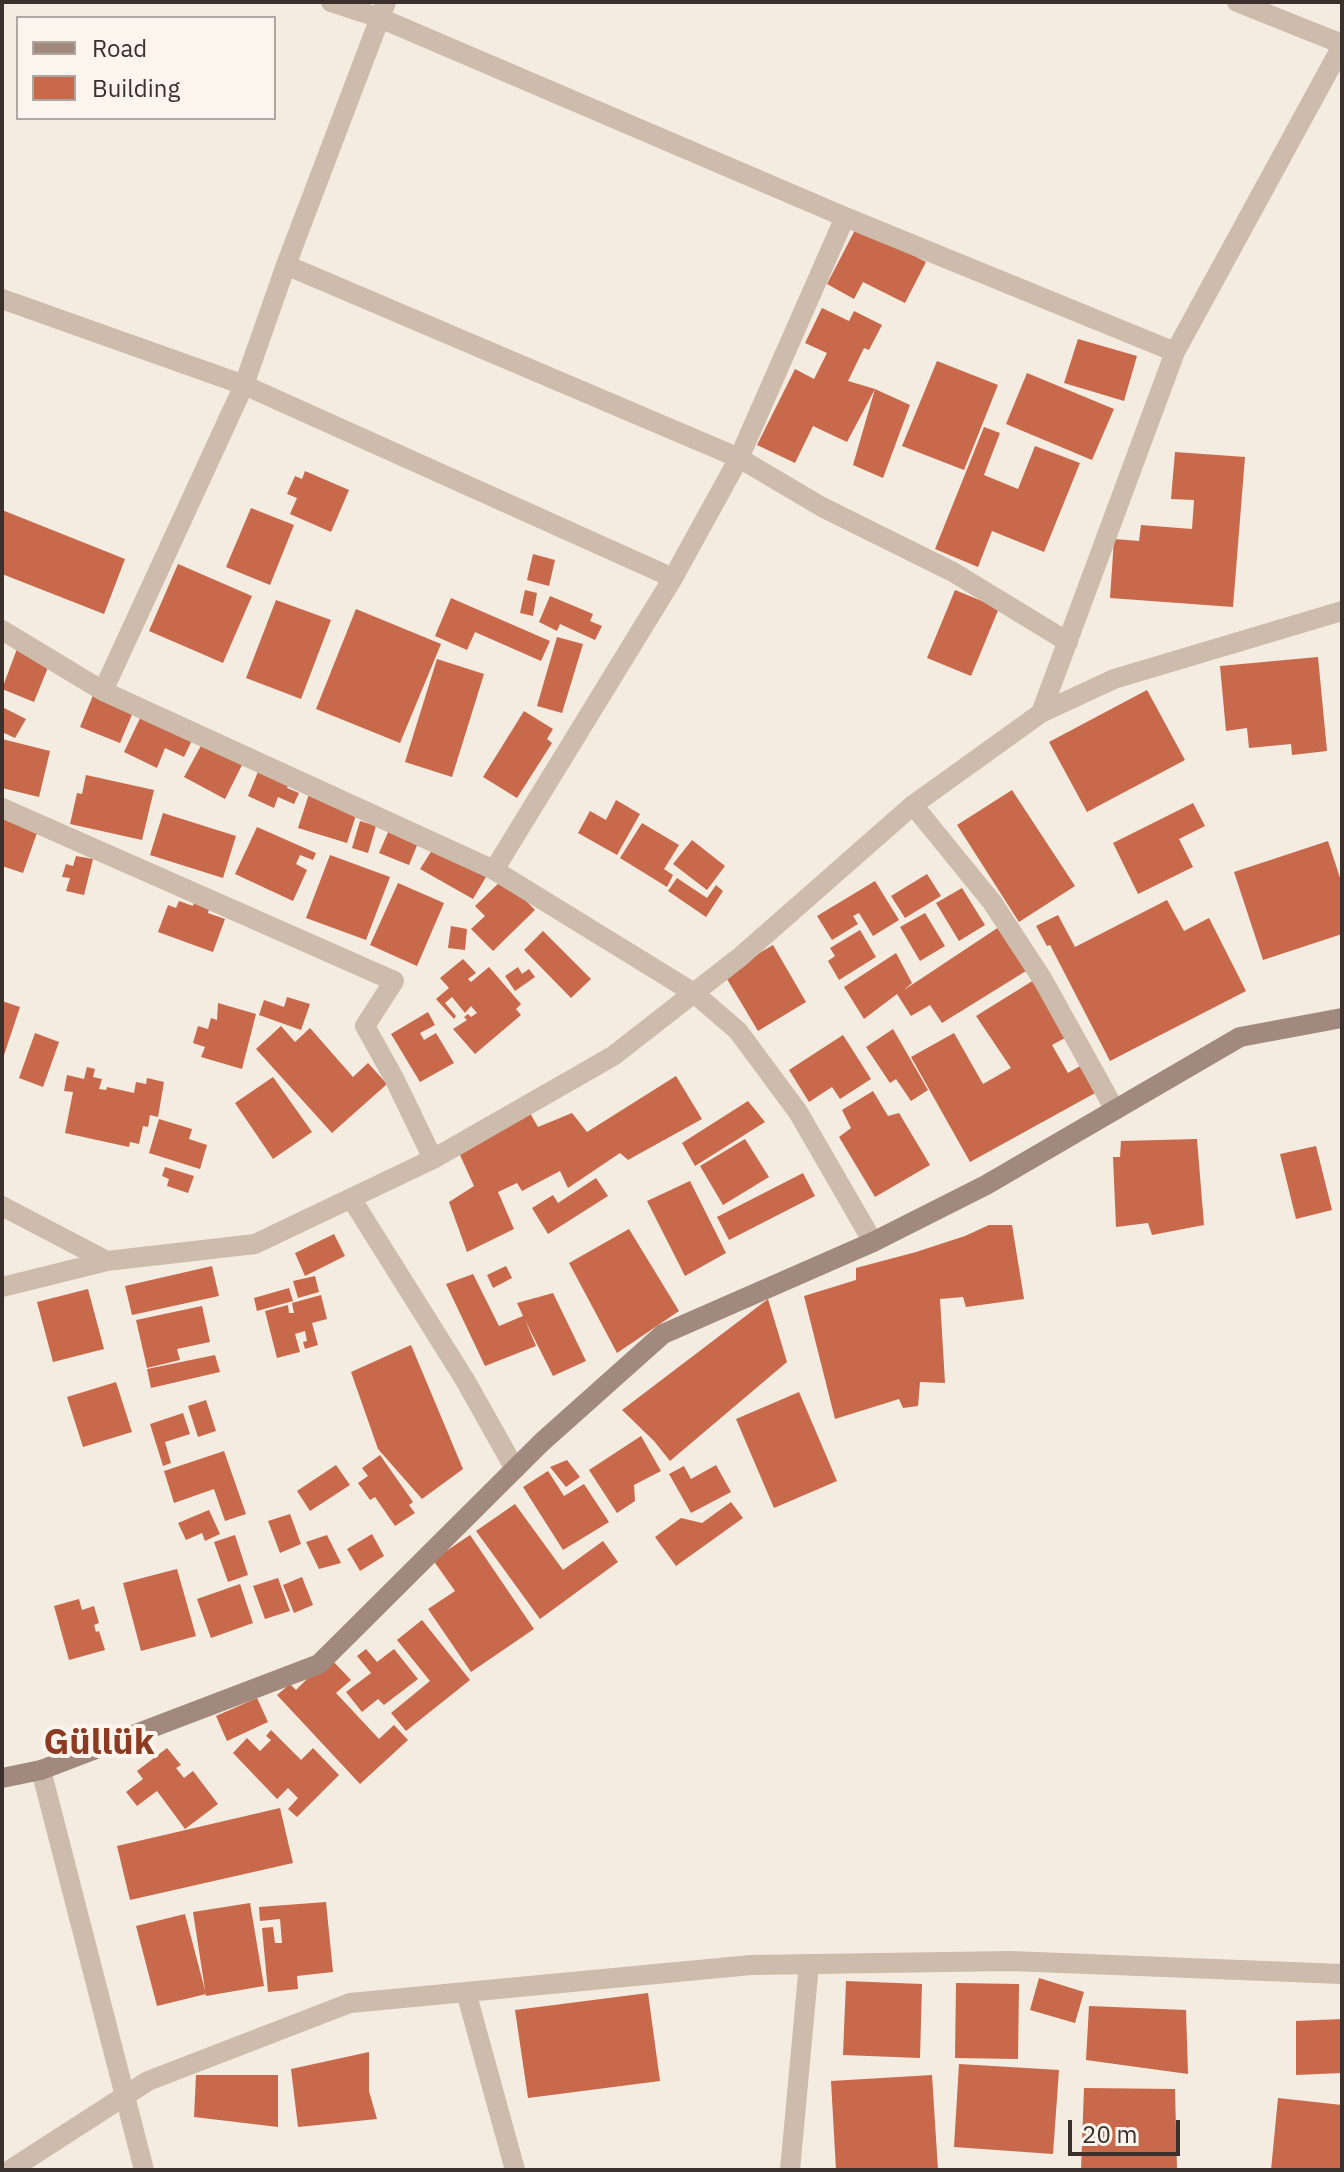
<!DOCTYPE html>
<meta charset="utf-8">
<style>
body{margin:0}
#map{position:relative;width:1344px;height:2172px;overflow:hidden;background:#f4ebe1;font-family:"IBM Plex Sans",sans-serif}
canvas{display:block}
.frame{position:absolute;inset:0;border:4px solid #3b302b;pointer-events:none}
.legend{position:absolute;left:16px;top:16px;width:260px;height:104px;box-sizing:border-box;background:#fbf5ee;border:2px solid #aea6a0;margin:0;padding:10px 14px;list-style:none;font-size:24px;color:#3b302b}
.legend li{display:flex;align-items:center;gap:16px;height:40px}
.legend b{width:40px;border:2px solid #aea6a0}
.scale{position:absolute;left:1068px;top:2120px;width:112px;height:36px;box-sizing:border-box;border:4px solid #3b302b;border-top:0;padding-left:10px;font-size:24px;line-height:28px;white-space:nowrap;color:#3b302b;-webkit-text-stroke:6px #fbf5ee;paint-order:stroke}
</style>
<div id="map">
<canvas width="1344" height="2172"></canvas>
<div class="frame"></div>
<ul class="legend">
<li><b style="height:10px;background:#a18a7d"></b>Road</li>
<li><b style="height:22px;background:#c8694b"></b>Building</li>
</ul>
<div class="scale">20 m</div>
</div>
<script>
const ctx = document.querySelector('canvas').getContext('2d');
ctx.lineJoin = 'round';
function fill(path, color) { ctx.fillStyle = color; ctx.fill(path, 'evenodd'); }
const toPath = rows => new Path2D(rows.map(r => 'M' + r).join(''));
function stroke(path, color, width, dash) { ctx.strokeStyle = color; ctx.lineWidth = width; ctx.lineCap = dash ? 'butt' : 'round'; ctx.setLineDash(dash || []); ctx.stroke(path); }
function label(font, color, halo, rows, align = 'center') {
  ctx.font = font + ' "IBM Plex Sans",sans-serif'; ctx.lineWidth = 8; ctx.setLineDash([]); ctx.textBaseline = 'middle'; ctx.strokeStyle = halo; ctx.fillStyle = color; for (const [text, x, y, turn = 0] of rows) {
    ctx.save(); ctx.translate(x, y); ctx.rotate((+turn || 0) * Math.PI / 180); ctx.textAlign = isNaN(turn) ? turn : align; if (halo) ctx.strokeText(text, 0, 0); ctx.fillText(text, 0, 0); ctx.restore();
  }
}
fill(toPath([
 [857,226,926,262,905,303,863,282,854,299,827,284],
 [822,308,849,321,854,311,882,325,869,350,864,348,848,381,875,389,847,442,813,426,795,463,757,445,795,369,814,379,827,353,805,343],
 [1078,339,1137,356,1124,401,1064,383],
 [937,361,998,385,964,470,902,446],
 [1027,373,1114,409,1092,460,1006,424],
 [875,389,910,405,883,478,853,465],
 [984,427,1000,433,984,475,1018,489,1035,446,1080,463,1044,552,992,531,978,567,935,549],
 [1175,452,1245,457,1233,607,1110,598,1114,539,1139,541,1141,525,1192,529,1194,500,1171,499],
 [305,471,349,490,331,532,290,514,297,498,287,494,295,476,302,479],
 [251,508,294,525,270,585,226,567],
 [2,510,125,559,104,614,2,574],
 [533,554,555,560,549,586,527,580],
 [178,564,252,596,223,663,149,631],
 [525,590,537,593,533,616,520,613],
 [955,590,999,608,971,676,927,658],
 [550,596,593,614,590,621,602,626,595,640,560,624,557,631,539,622],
 [451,598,550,641,541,661,475,632,467,650,435,636],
 [276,600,331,620,301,699,246,678],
 [356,609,441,644,400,743,316,709],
 [557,637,583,644,562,713,537,706],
 [18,646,51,660,34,702,2,689],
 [1318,657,1327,751,1292,755,1291,744,1249,748,1247,728,1226,731,1220,666],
 [437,659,484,674,452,777,405,762],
 [1147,690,1185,760,1087,812,1049,742],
 [94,693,134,710,120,743,80,727],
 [2,707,26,719,15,738,2,732],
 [524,711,553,729,547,739,552,743,517,798,483,777],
 [143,712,194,736,184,757,165,748,157,768,124,752],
 [2,739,50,751,39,797,2,788],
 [203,742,243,763,225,799,184,777],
 [260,767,290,779,287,788,299,793,294,804,278,797,274,808,248,796],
 [86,775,154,790,142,840,70,824,77,793,82,794],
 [1012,790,1075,886,1019,922,957,825],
 [309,794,358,809,347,843,298,828],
 [616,800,640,814,617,855,578,833,590,811,606,820],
 [1193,803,1205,826,1179,839,1193,867,1138,894,1113,843],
 [163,813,236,836,223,878,150,855],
 [2,814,39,827,23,873,2,866],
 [360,821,376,826,368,853,352,848],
 [642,823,679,845,664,869,673,875,667,887,620,858],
 [257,827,316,853,313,860,300,855,296,864,307,870,293,901,235,874],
 [389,830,418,843,409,865,379,853],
 [692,840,725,866,707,890,673,864],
 [1328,841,1342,884,1342,934,1263,960,1234,872],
 [434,847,486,877,473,899,420,869],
 [330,855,390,877,366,940,306,918],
 [76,856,93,859,84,895,66,891,70,878,62,877,66,864,73,866],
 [927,874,941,896,905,918,891,896],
 [504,878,535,910,493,951,471,929,485,916,475,906],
 [677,878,707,898,716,885,723,891,706,917,668,891],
 [875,881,899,920,873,936,859,913,853,916,858,924,832,940,817,916],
 [398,883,444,903,417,966,370,945],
 [962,888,985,925,959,941,936,903],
 [195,899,210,905,208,913,225,919,213,952,158,932,168,905,176,908,179,901,193,906],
 [1167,900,1184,931,1209,918,1246,991,1110,1061,1050,945,1047,946,1036,926,1058,915,1075,947],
 [925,913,945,946,920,961,900,927],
 [451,926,467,929,465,950,448,948],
 [999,927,1026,971,942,1023,930,1005,911,1016,897,994,864,1019,844,987,896,953,912,983,904,990],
 [860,930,876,957,839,980,828,961,835,956,830,948],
 [543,931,591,979,571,998,524,950],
 [773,945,806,1002,758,1031,724,974],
 [463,959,476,973,468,979,471,982,489,967,521,1004,516,1009,521,1015,475,1054,453,1029,467,1020,464,1017,468,1014,471,1017,477,1013,471,1006,465,1013,452,997,445,1003,456,1016,454,1019,436,999,449,988,440,978],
 [518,967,522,974,529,969,535,977,515,991,505,976],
 [1034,980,1065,1038,1052,1045,1068,1073,1082,1065,1097,1092,970,1162,911,1057,954,1033,983,1084,1011,1068,976,1016],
 [287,997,310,1004,301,1030,259,1015,264,1000,284,1007],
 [2,1001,20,1007,3,1058,2,1058],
 [218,1003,256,1014,242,1069,201,1057,205,1047,193,1043,198,1026,208,1029,211,1018,217,1020],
 [428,1012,435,1025,420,1033,424,1040,436,1033,454,1063,420,1082,391,1034],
 [281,1026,295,1042,310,1028,353,1077,368,1063,387,1084,332,1133,256,1049],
 [893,1029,928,1090,911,1101,896,1079,890,1083,866,1047],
 [35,1033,59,1042,43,1087,19,1078],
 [843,1035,871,1079,840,1099,832,1087,809,1102,789,1070],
 [87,1067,95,1069,93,1077,102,1079,99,1089,106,1090,107,1087,134,1093,136,1082,146,1084,147,1078,164,1082,158,1117,150,1115,148,1127,143,1126,139,1144,130,1142,129,1147,65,1133,73,1092,64,1091,67,1075,84,1079],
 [676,1076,702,1119,628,1160,620,1153,568,1188,560,1171,522,1191,517,1183,498,1192,514,1229,467,1252,449,1202,474,1186,460,1155,530,1113,538,1127,572,1113,587,1132],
 [273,1077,312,1132,273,1159,235,1103],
 [873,1091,888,1116,899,1113,930,1165,875,1197,839,1137,851,1128,842,1110],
 [748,1101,765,1122,695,1166,682,1143],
 [159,1119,192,1129,189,1139,207,1145,200,1169,149,1153],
 [745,1139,769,1177,723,1205,700,1166],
 [1197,1139,1204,1225,1152,1235,1148,1223,1116,1227,1113,1157,1120,1157,1121,1141],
 [1316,1146,1332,1210,1296,1219,1280,1154],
 [165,1167,194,1176,188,1193,167,1186,169,1179,162,1176],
 [803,1173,815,1196,729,1240,717,1217],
 [596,1178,608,1196,548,1234,532,1208,553,1195,558,1203],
 [690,1181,726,1253,685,1276,647,1201],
 [989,1225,1012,1225,1024,1299,966,1307,963,1297,940,1299,945,1383,920,1382,918,1406,903,1408,899,1399,835,1419,804,1296,856,1280,856,1268,916,1252,965,1236],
 [629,1229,679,1311,617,1353,569,1263],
 [334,1234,345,1256,305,1276,295,1253],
 [212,1266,219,1296,132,1315,125,1286],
 [506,1266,512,1278,493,1288,487,1275],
 [473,1274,499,1326,523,1316,517,1303,553,1293,586,1361,553,1376,525,1320,536,1346,485,1366,446,1284],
 [315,1276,319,1292,298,1298,293,1281],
 [289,1288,293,1301,257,1311,254,1298],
 [88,1289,104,1349,53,1362,37,1302],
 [321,1295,327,1319,312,1323,318,1345,305,1349,303,1342,307,1341,305,1331,295,1334,300,1352,277,1358,265,1311,288,1305,289,1313,294,1313,292,1303],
 [768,1299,787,1362,670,1461,654,1441,622,1410],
 [202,1306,210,1342,177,1349,180,1360,147,1368,136,1320],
 [411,1345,463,1469,422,1499,378,1449,351,1372],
 [215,1355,220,1372,151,1388,147,1369],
 [116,1382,132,1432,83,1447,67,1397],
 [799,1392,837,1481,774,1508,736,1419],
 [206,1400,216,1431,198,1437,188,1406],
 [183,1413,190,1434,165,1442,171,1463,163,1466,150,1424],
 [641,1436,661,1471,634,1485,635,1501,617,1513,589,1470],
 [224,1451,246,1514,225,1521,214,1489,174,1503,164,1471],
 [380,1455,413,1502,409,1505,415,1513,395,1526,375,1497,370,1500,358,1483,368,1476,362,1468],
 [567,1460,580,1477,566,1487,550,1467],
 [336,1465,350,1485,310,1511,297,1491],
 [716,1465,731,1492,691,1513,669,1474,684,1466,691,1479],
 [548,1471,564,1496,584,1484,609,1522,563,1550,523,1487],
 [731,1502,743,1518,676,1566,655,1537,681,1518,702,1523],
 [515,1504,563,1570,603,1541,618,1562,540,1619,476,1531],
 [209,1510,220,1534,205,1541,202,1533,186,1540,178,1523],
 [290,1514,301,1544,280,1553,268,1521],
 [372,1534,384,1556,360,1571,347,1549],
 [235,1535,248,1575,228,1582,214,1542],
 [327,1535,341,1563,319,1569,306,1542],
 [470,1535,534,1629,471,1672,428,1609,455,1591,433,1560],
 [177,1569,196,1636,141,1651,123,1583],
 [302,1577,313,1605,294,1613,283,1585],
 [278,1578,290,1611,265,1619,253,1586],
 [240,1584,253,1623,211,1638,197,1599],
 [79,1599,82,1610,94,1606,99,1623,94,1625,96,1632,99,1631,105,1650,69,1660,54,1606],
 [422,1620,470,1680,406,1731,391,1713,430,1681,397,1640],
 [366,1649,377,1662,394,1649,418,1679,384,1705,378,1699,362,1712,346,1692,371,1673,357,1656],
 [329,1657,351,1680,336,1693,379,1739,394,1725,408,1740,360,1784,277,1695,290,1684,296,1690],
 [257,1698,268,1722,227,1741,216,1716],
 [271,1730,301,1760,313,1748,339,1775,297,1817,288,1809,298,1798,288,1788,277,1799,233,1753,247,1738,260,1751,271,1740,266,1736],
 [167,1748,181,1765,176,1768,184,1778,193,1771,218,1804,185,1829,157,1791,137,1806,126,1792,143,1779,137,1771],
 [280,1808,293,1863,130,1900,117,1846],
 [326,1902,333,1972,297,1976,298,1989,268,1992,262,1928,273,1927,275,1943,282,1943,280,1919,260,1921,259,1907],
 [250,1903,264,1986,206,1996,193,1912],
 [185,1914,206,1994,157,2006,136,1926],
 [1039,1978,1084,1992,1075,2023,1030,2010],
 [846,1981,922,1984,920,2058,843,2055],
 [956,1983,1019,1984,1018,2059,955,2058],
 [648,1993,660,2081,528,2098,515,2010],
 [1089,2006,1186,2010,1188,2074,1086,2060],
 [1342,2019,1342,2073,1296,2075,1296,2021],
 [369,2052,369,2091,377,2119,298,2127,291,2069],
 [959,2064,1059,2070,1053,2154,954,2147],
 [196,2075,278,2075,278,2127,194,2117],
 [932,2075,938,2170,836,2170,831,2081],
 [1084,2088,1175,2089,1177,2170,1081,2170],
 [1278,2098,1342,2105,1342,2170,1271,2170]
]), '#c8694b');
stroke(toPath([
 [331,2,380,18,845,217,1175,352],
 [1237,2,1342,44],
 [286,265,739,458,822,507,953,572,1068,642],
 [2,299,244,385,673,578],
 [2,630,103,691,494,870,694,993,738,1031,798,1112,873,1242],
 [103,691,244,385,286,265,386,2],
 [1041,713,1175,352,1342,46],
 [913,805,992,902,1043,980,1115,1110],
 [2,808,394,981,365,1026,394,1078,433,1159],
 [494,870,673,578,739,458,845,217],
 [351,1198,465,1380,515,1469],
 [2,1206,107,1261],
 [2,1287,107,1261,255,1244,433,1159,613,1056,740,957,913,805,1041,713,1114,679,1342,611],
 [41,1770,144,2170],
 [466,1992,515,2170],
 [10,2170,148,2081,350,2003,751,1965,1011,1961,1342,1974],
 [790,2170,809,1964]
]), '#cdbbac', 20);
stroke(toPath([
 [2,1778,41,1770,319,1664,542,1442,663,1334,873,1242,986,1185,1240,1037,1342,1018]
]), '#a18a7d', 20);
label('bold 36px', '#8c3b22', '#fbf5ee', [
 ["Güllük",99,1744]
]);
</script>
